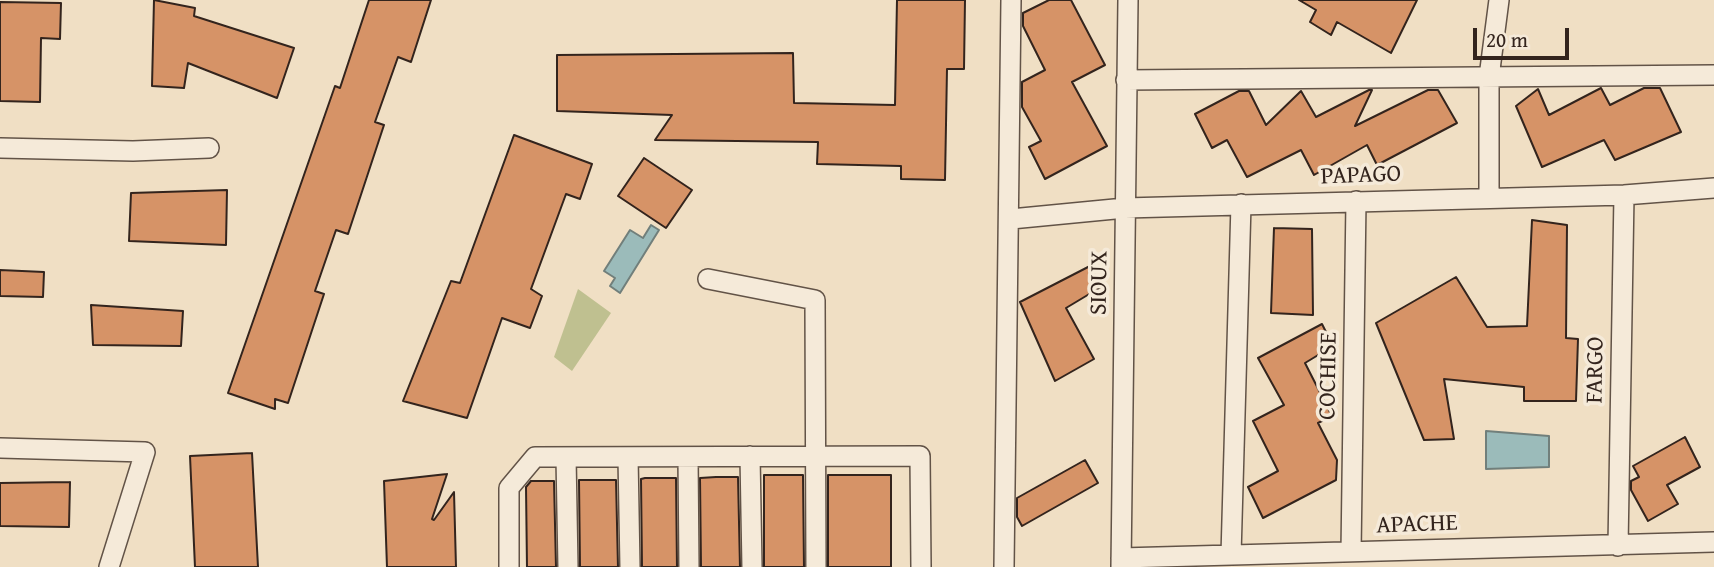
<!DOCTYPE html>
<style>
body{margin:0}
#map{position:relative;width:1714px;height:567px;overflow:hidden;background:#f0dfc4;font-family:"Gentium Book Plus",serif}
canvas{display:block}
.scale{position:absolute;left:1473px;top:28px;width:96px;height:32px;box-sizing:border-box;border:4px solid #33241d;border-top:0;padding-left:9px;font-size:21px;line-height:24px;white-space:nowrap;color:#33241d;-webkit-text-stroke:5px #f5ead9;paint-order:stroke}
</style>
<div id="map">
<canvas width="1714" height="567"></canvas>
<div class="scale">20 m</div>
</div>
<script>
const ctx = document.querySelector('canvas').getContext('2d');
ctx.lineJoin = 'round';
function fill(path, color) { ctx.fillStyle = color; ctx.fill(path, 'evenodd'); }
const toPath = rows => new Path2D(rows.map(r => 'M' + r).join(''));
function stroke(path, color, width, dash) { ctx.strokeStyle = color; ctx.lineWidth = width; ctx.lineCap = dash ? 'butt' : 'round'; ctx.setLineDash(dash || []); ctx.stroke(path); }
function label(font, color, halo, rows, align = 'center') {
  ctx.font = font + ' "Gentium Book Plus",serif'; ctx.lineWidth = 7; ctx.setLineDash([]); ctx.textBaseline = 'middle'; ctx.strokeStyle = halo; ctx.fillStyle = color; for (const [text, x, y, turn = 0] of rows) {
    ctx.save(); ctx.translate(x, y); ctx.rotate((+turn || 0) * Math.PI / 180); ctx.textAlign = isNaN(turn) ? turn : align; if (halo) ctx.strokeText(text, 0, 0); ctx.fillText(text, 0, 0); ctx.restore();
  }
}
fill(toPath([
 [578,289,611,313,572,371,554,357]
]), '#bfc090');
const water = toPath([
 [651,225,659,230,620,293,610,286,615,278,604,271,630,230,643,238,651,225],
 [1486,431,1549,436,1549,467,1486,469,1486,431]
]);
fill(water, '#9bbbba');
stroke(water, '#717f7b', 2);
const building = toPath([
 [154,0,195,8,194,16,294,48,277,98,188,63,184,88,152,86,154,0],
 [369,0,431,0,411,62,398,57,375,122,384,125,348,234,336,230,315,291,324,294,288,403,275,399,275,409,228,393,335,86,340,88,369,0],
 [897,0,965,0,964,69,947,69,945,180,901,179,901,166,817,164,818,142,655,140,672,115,557,111,557,55,793,53,794,103,895,105,897,0],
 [1049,0,1071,0,1105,65,1072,82,1107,146,1045,179,1029,147,1041,141,1022,107,1022,82,1045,70,1023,26,1023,13,1049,0],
 [1299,0,1417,0,1391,53,1337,22,1331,35,1310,22,1316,10,1299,0],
 [0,2,61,3,60,39,41,38,40,102,0,101,0,2],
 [1601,88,1610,105,1644,88,1660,88,1681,132,1615,160,1604,140,1542,167,1516,106,1538,89,1549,115,1601,88],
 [1369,90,1372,90,1355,126,1428,90,1438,90,1457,123,1377,165,1367,145,1314,175,1301,150,1247,177,1227,140,1212,148,1195,114,1239,91,1249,91,1266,125,1301,91,1316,117,1369,90],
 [514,135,592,164,580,199,566,194,531,289,542,296,530,328,502,318,467,418,403,401,451,281,460,283,514,135],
 [644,158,692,190,666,228,618,196,644,158],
 [227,190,226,245,129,241,131,193,227,190],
 [1532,220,1567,225,1566,338,1578,339,1576,401,1524,401,1524,387,1444,379,1454,439,1424,440,1376,323,1456,277,1487,327,1527,326,1532,220],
 [1274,228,1312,229,1313,315,1271,313,1274,228],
 [1090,266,1101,287,1066,308,1094,359,1055,381,1020,302,1090,266],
 [0,270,44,272,43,297,0,296,0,270],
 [91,305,183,311,181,346,93,345,91,305],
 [1322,324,1333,346,1305,363,1332,416,1318,423,1337,460,1336,480,1263,518,1248,487,1278,471,1253,421,1284,405,1258,358,1322,324],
 [1685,437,1700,467,1667,485,1678,504,1648,521,1631,490,1631,481,1639,477,1633,466,1685,437],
 [252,453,258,567,195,567,190,456,252,453],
 [1085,460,1098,483,1022,526,1017,517,1017,498,1085,460],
 [447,474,432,519,434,520,454,492,456,567,387,567,384,481,447,474],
 [764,475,803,475,804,567,764,567,764,475],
 [828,475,891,475,891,567,828,567,828,475],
 [716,477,738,477,740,567,701,567,700,478,716,477],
 [645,478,676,478,677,567,642,567,641,479,645,478],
 [579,480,616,480,618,567,580,567,579,480],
 [531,481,554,481,556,567,527,567,526,487,531,481],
 [70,482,69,527,0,526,0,483,70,482]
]);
fill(building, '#d69367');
stroke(building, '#33241d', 2);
const lane = toPath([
 [1126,80,1714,75],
 [0,148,133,151,209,148],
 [1489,196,1489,77,1499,0],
 [1011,219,1125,208,1624,195,1714,188],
 [708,279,815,300,816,567],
 [0,448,145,452,109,567],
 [750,456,752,567],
 [566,457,568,567],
 [628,457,630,567],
 [688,457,689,567],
 [1618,546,1624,195],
 [1351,552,1356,201],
 [1231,555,1241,204],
 [1121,558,1714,542],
 [509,567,509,488,535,457,920,456,921,567],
 [1004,567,1011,0],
 [1121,567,1128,0]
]);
stroke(lane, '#625347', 22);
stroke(lane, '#f5ead9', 19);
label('24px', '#33241d', '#f5ead9', [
 ["PAPAGO",1361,176,-2],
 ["SIOUX",1100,283,-89],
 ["FARGO",1596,370,-89],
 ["COCHISE",1329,376,-89],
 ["APACHE",1417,525,-2]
]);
</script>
